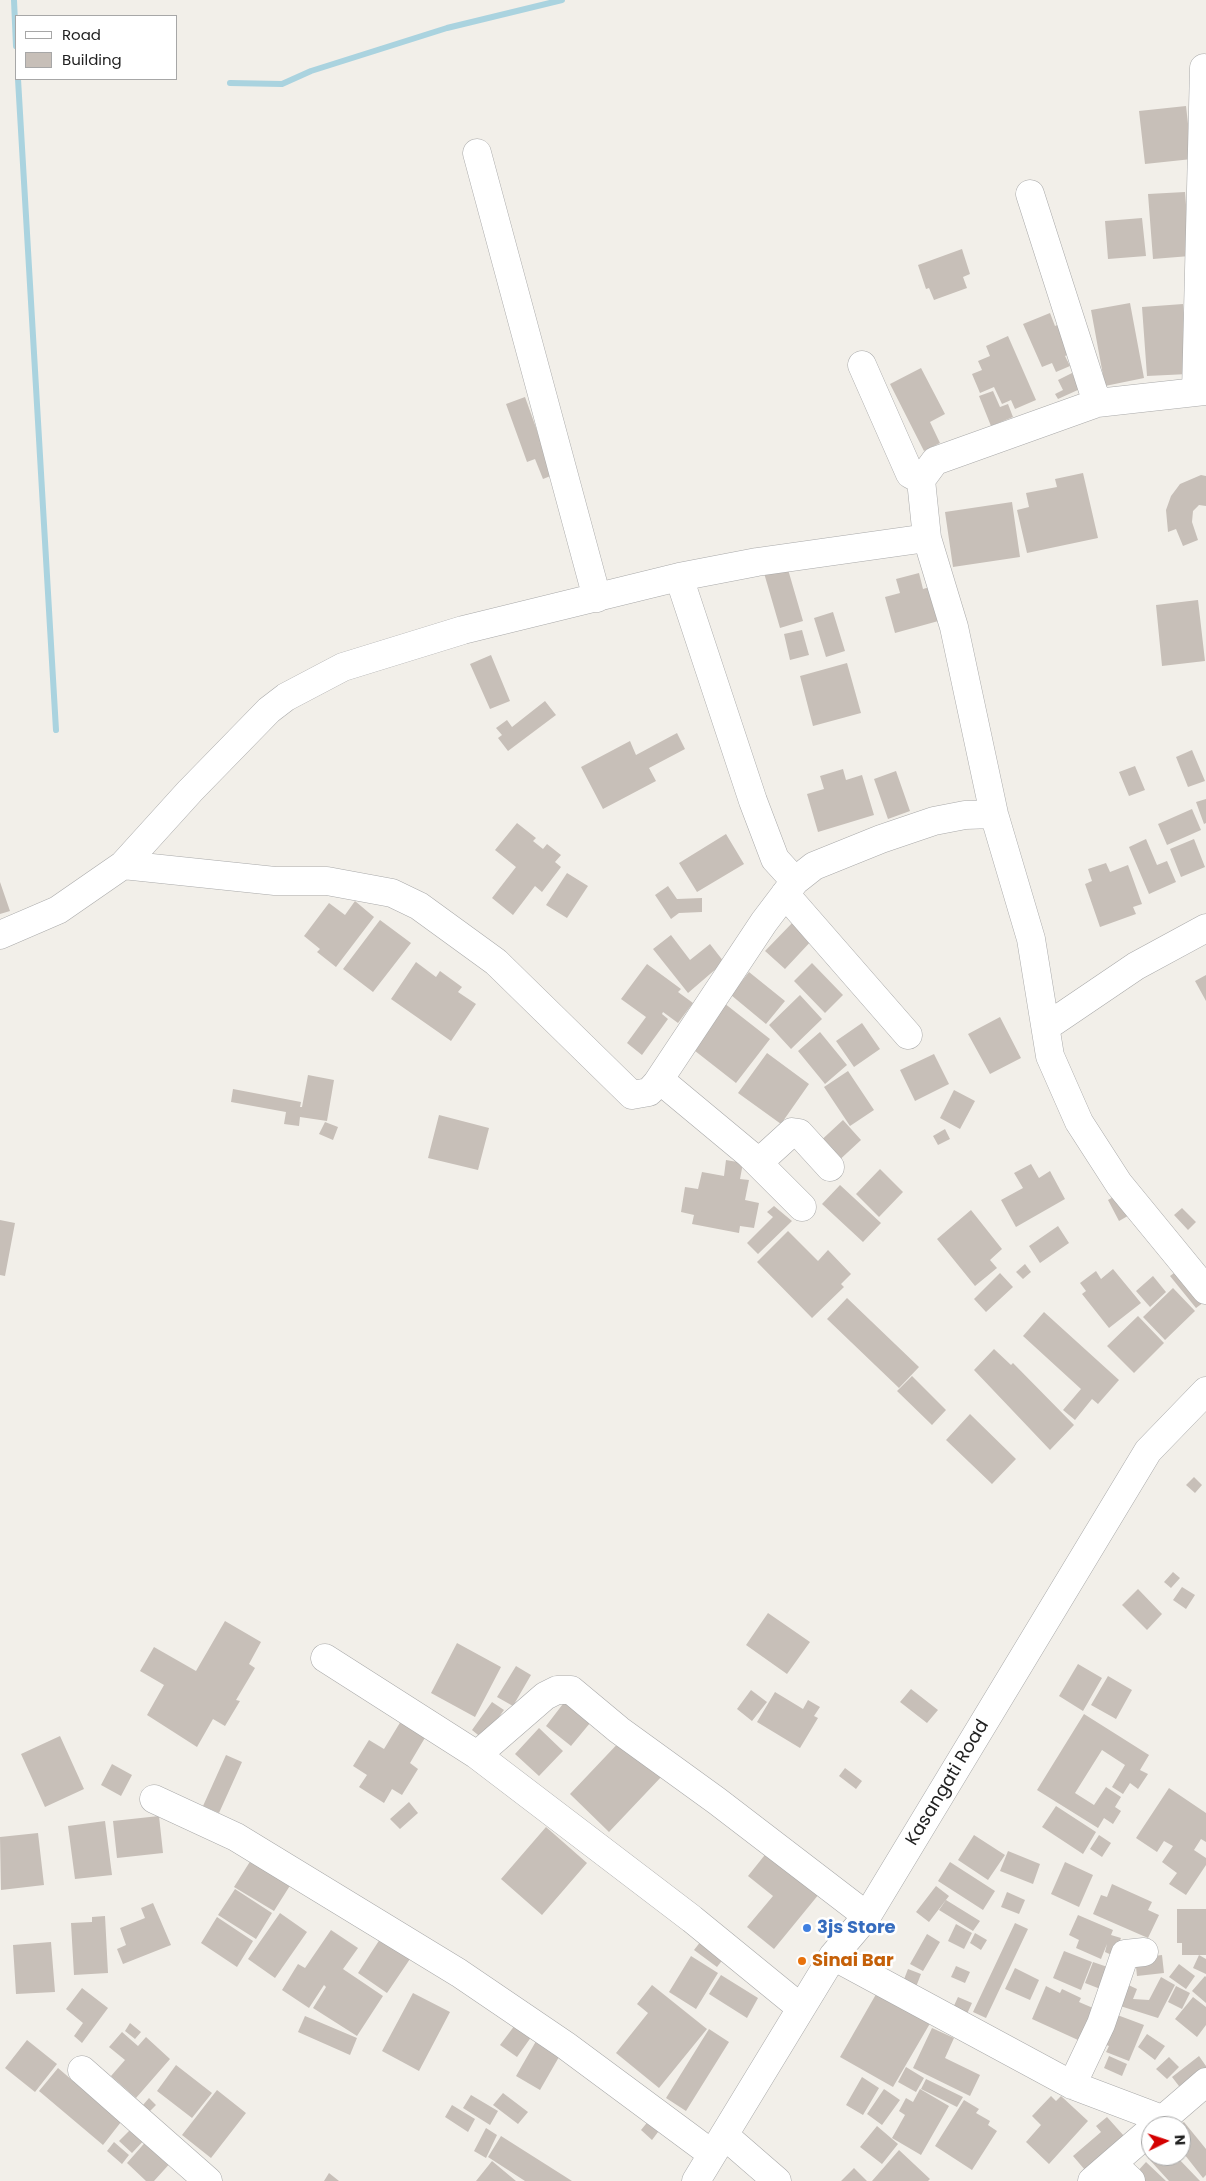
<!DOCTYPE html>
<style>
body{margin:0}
#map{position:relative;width:1206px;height:2181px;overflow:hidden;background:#f2efe9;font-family:Poppins,sans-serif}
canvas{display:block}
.legend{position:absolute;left:15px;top:15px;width:162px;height:65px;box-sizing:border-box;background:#fff;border:1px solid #a7a7a7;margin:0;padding:6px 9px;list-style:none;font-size:15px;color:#222}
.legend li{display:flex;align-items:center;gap:10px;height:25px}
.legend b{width:25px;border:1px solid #a7a7a7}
.north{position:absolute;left:1141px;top:2116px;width:50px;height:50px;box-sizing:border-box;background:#fff;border:1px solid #a7a7a7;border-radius:50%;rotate:86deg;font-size:14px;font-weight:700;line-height:20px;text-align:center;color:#222}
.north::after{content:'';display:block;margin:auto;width:18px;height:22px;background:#d40000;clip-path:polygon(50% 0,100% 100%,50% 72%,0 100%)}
</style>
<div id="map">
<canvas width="1206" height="2181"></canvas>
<ul class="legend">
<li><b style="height:6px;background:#fff"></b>Road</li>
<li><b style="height:14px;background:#c7bfb8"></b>Building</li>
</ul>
<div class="north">N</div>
</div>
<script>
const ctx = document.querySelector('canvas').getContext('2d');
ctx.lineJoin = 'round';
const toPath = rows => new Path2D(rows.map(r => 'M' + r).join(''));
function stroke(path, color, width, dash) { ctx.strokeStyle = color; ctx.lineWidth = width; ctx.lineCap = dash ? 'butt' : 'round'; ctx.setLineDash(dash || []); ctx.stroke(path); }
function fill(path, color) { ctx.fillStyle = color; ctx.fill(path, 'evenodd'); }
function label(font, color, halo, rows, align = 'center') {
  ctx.font = font + ' Poppins,sans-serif'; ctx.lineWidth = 5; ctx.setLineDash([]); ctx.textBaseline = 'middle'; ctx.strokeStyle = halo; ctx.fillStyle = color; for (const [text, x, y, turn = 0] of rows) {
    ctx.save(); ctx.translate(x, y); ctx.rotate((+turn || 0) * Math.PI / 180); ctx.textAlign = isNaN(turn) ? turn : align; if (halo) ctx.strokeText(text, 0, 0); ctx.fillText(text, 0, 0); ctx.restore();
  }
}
stroke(toPath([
 [14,0,16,46],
 [18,79,56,730],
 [230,83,282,84,311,71,447,28,562,0]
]), '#aad3df', 6);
fill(toPath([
 [1186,106,1192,159,1145,164,1139,111],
 [1185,192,1190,256,1153,259,1148,194],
 [1142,218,1146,256,1108,259,1105,221],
 [962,249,970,274,963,277,967,288,934,300,929,288,926,289,918,265],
 [1130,303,1144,378,1105,386,1091,310],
 [1183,304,1188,374,1147,376,1142,307],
 [1050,313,1055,326,1061,323,1073,352,1065,356,1070,366,1056,372,1052,363,1042,367,1023,324],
 [1008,336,1036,400,1015,409,1011,400,1002,404,994,387,980,393,972,374,982,370,978,361,990,356,986,346],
 [921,368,945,414,930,422,940,443,924,451,890,384],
 [1072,373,1080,389,1058,399,1055,394,1063,390,1058,380],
 [993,391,1000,407,1008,404,1013,417,991,426,979,396],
 [525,397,553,475,543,479,535,459,527,462,506,404],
 [1083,473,1098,538,1027,553,1017,510,1029,507,1026,493,1057,487,1055,479],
 [1201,475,1206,476,1206,506,1199,505,1193,511,1192,522,1198,540,1183,546,1176,529,1168,532,1166,510,1171,496,1180,484],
 [1012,502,1020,557,953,567,945,512],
 [787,566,803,621,780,628,764,573],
 [919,573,923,589,933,586,942,620,895,633,885,597,900,593,896,579],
 [1198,600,1205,661,1162,666,1156,605],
 [833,612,845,651,826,657,814,618],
 [802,630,809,655,790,660,784,634],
 [491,655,510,701,490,709,470,664],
 [847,663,861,713,813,726,800,676],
 [545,701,556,715,508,751,498,738,502,735,496,728,507,720,512,727],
 [677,733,685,749,649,768,656,781,603,809,581,767,630,741,636,755],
 [1192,750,1205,781,1188,787,1176,757],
 [1135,766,1145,790,1129,796,1119,772],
 [843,769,846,780,862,775,874,815,818,832,807,794,824,789,820,776],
 [896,771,910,811,888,819,874,779],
 [1206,799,1206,823,1204,824,1196,802],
 [1192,809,1201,830,1167,845,1158,824],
 [517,823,536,838,533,841,543,849,547,844,561,855,555,862,561,867,542,892,535,886,513,915,492,898,516,867,495,850],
 [726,834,744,864,697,892,679,863],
 [1146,839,1157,865,1167,861,1176,882,1149,894,1129,847],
 [1194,839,1205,867,1181,877,1170,849],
 [1106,863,1110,872,1128,865,1142,904,1133,907,1136,914,1100,927,1085,884,1092,881,1088,869],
 [567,873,588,886,567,918,546,905],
 [0,882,10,911,0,914],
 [668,886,677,899,702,898,702,912,679,913,671,919,655,895],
 [355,901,374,917,336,967,317,952,320,949,304,936,329,903,345,915],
 [380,920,411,943,373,992,343,969],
 [795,920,814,938,785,969,765,951],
 [671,935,690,960,710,944,724,962,688,993,653,949],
 [416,962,436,977,440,971,462,987,458,992,476,1004,451,1041,391,999],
 [812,963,843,995,825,1013,794,981],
 [647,964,681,989,678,992,693,1003,678,1023,663,1012,662,1014,668,1019,642,1055,627,1043,646,1017,621,999],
 [749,972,785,1001,766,1024,731,995],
 [1206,975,1206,1001,1195,981],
 [800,995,822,1019,791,1049,769,1025],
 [724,1003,770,1039,736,1083,690,1047],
 [1000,1017,1021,1058,990,1074,968,1034],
 [862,1023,880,1049,854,1067,836,1041],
 [820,1032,847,1065,825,1084,798,1051],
 [767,1053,809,1084,781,1124,738,1093],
 [934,1054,949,1084,915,1101,900,1070],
 [848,1071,874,1110,850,1126,824,1087],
 [308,1075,334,1080,327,1121,300,1117,299,1126,284,1124,286,1112,231,1102,233,1089,301,1102,300,1107,302,1107],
 [954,1090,975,1101,960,1129,940,1118],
 [439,1115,489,1128,478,1170,428,1158],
 [843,1120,861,1140,834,1165,815,1146],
 [325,1122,338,1127,333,1140,319,1134],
 [945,1129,950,1139,938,1145,933,1136],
 [726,1160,743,1163,740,1179,749,1180,745,1200,759,1203,754,1228,740,1226,739,1233,692,1224,694,1215,681,1212,685,1187,698,1189,702,1172,724,1176],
 [1031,1164,1039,1178,1050,1171,1065,1199,1016,1227,1001,1200,1023,1188,1014,1173],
 [880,1169,903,1192,879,1217,856,1194],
 [840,1185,881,1223,863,1242,822,1204],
 [1122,1192,1133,1213,1119,1221,1108,1200],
 [774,1206,792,1221,758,1254,747,1243,773,1217,767,1212],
 [1182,1208,1196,1222,1188,1230,1174,1215],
 [971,1210,1002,1249,990,1260,997,1268,975,1286,937,1239],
 [0,1220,15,1223,5,1276,0,1275],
 [1058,1226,1069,1243,1040,1263,1029,1246],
 [788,1231,818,1261,828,1250,851,1274,841,1284,844,1287,812,1318,757,1262],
 [1025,1264,1031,1272,1023,1279,1016,1272],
 [1113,1269,1141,1303,1109,1328,1082,1294,1086,1291,1080,1283,1096,1271,1101,1279],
 [1178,1270,1204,1302,1196,1308,1170,1276],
 [1000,1273,1013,1287,986,1312,974,1299],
 [1153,1276,1166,1292,1150,1307,1136,1291],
 [1173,1288,1195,1311,1165,1340,1143,1317],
 [847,1298,919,1367,899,1388,827,1319],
 [1044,1312,1119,1380,1098,1404,1092,1399,1075,1420,1063,1410,1081,1389,1023,1336],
 [1138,1316,1164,1343,1134,1373,1107,1346],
 [994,1349,1011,1365,1013,1363,1074,1425,1050,1450,974,1370],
 [912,1376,946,1410,932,1425,897,1391],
 [970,1414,1016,1459,992,1484,946,1440],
 [1194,1477,1202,1485,1195,1493,1186,1485],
 [1173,1572,1180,1578,1171,1588,1164,1582],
 [1182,1587,1195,1595,1186,1609,1173,1600],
 [1138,1589,1162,1614,1147,1630,1122,1605],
 [768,1613,810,1642,787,1674,746,1645],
 [225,1621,261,1642,249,1664,255,1668,236,1700,240,1701,225,1726,213,1719,197,1747,147,1715,164,1685,140,1671,154,1647,196,1671],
 [457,1643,501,1667,475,1717,431,1693],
 [1078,1664,1102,1678,1083,1711,1059,1696],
 [516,1666,531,1675,513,1706,497,1697],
 [1108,1676,1132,1690,1116,1719,1091,1705],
 [911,1689,938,1710,927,1723,900,1702],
 [751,1690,767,1702,752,1721,737,1709],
 [775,1692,803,1709,808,1700,820,1707,814,1716,818,1718,800,1748,757,1722],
 [569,1696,595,1717,571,1746,546,1726],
 [492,1702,504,1710,483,1739,472,1730],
 [1084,1714,1149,1755,1140,1770,1148,1774,1138,1789,1130,1783,1123,1794,1112,1787,1125,1765,1102,1750,1075,1793,1094,1805,1106,1787,1121,1797,1115,1807,1121,1811,1113,1824,1104,1818,1098,1828,1037,1790],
 [401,1721,426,1736,410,1763,418,1769,402,1795,392,1789,384,1803,359,1787,367,1775,353,1766,369,1740,384,1749],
 [539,1728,563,1751,539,1776,515,1754],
 [60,1736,84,1789,45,1807,21,1754],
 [624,1737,663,1775,609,1832,570,1794],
 [226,1755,242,1762,219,1813,203,1806],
 [112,1764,132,1775,121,1796,101,1785],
 [845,1768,862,1781,856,1789,839,1776],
 [1169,1788,1206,1813,1206,1842,1201,1839,1194,1850,1206,1858,1206,1865,1186,1895,1169,1884,1177,1873,1162,1862,1173,1846,1164,1841,1157,1852,1136,1838],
 [409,1802,418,1813,400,1829,390,1819],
 [1056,1806,1096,1832,1083,1854,1042,1827],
 [159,1816,163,1853,117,1858,113,1821],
 [105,1821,112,1875,75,1879,68,1826],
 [546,1827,587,1863,542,1915,501,1879],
 [38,1833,44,1885,1,1890,0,1837],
 [974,1835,1005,1855,988,1880,958,1860],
 [1099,1835,1111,1843,1102,1857,1090,1849],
 [768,1851,819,1894,774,1949,747,1927,773,1896,748,1876],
 [1008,1851,1040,1864,1033,1884,1000,1871],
 [251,1860,291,1884,274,1911,234,1887],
 [950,1862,995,1891,983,1910,938,1881],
 [1065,1862,1093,1875,1079,1907,1051,1894],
 [1112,1884,1152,1902,1148,1910,1159,1915,1148,1938,1093,1914,1101,1895,1107,1897],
 [936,1886,949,1896,929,1922,916,1912],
 [235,1889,272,1913,256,1939,218,1915],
 [1007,1892,1025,1900,1019,1914,1001,1907],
 [946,1900,980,1921,973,1931,939,1910],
 [153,1903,171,1945,123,1964,117,1949,126,1945,120,1928,145,1918,141,1908],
 [1177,1909,1206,1909,1206,1955,1182,1955,1182,1943,1177,1943],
 [280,1913,307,1932,275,1978,248,1959],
 [1078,1915,1113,1930,1111,1935,1121,1938,1114,1956,1105,1952,1107,1944,1101,1959,1076,1948,1079,1940,1069,1935],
 [105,1916,108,1973,74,1975,71,1923,92,1922,92,1917],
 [217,1917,253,1941,237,1967,201,1943],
 [1015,1923,1028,1929,986,2018,973,2012],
 [956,1924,972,1933,964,1949,948,1941],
 [331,1930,358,1948,343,1969,383,1996,357,2036,313,2008,326,1987,324,1985,309,2008,282,1990,298,1964,305,1968],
 [975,1933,987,1940,981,1950,970,1943],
 [927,1934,940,1942,923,1971,910,1964],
 [382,1936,412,1956,387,1993,358,1973],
 [701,1941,724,1958,717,1967,694,1950],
 [51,1942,55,1992,16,1994,13,1945],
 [1064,1951,1092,1962,1081,1990,1053,1978],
 [1162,1955,1164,1973,1137,1976,1135,1958],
 [1199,1955,1206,1959,1206,1974,1193,1968],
 [691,1956,718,1973,696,2009,669,1992],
 [1093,1962,1116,1970,1108,1992,1085,1983],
 [1179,1964,1195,1976,1186,1989,1169,1977],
 [956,1966,970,1972,965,1983,951,1977],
 [1015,1968,1039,1980,1030,2000,1005,1989],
 [908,1969,921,1974,914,1992,901,1987],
 [721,1975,758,1998,747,2018,709,1994],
 [1205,1976,1206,1977,1206,2003,1192,1991],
 [1161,1977,1175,1985,1158,2018,1117,2005,1122,1982,1137,1989,1133,1999,1149,2000],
 [652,1985,707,2029,659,2088,616,2053,648,2013,637,2004],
 [1046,1986,1060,1993,1062,1989,1081,1998,1079,2002,1093,2008,1100,2016,1079,2042,1088,2020,1078,2040,1032,2019],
 [1176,1986,1190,1993,1182,2009,1168,2002],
 [82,1988,108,2008,82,2043,74,2036,83,2023,66,2009],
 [879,1989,932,2020,893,2087,840,2057],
 [413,1993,450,2012,419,2071,382,2051],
 [958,1997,972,2003,966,2016,952,2010],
 [1193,1997,1206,2007,1206,2025,1197,2037,1175,2019],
 [1112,2013,1144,2025,1129,2061,1106,2052,1109,2046,1101,2043],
 [305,2016,357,2038,350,2055,298,2032],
 [518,2021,534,2033,517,2057,500,2045],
 [130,2023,141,2032,135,2039,125,2031],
 [932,2028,954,2038,945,2058,980,2075,970,2096,913,2068],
 [709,2029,729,2042,686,2111,666,2098],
 [122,2032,138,2046,146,2037,170,2059,136,2098,111,2076,125,2060,109,2047],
 [1147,2034,1165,2046,1155,2060,1138,2047],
 [539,2036,563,2050,540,2090,516,2076],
 [27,2040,57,2064,35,2092,5,2068],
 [1109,2056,1127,2064,1122,2076,1104,2068],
 [1199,2056,1206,2066,1206,2071,1182,2090,1172,2077],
 [1169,2057,1179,2067,1167,2079,1156,2069],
 [176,2065,212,2093,192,2118,157,2091],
 [906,2067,924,2078,916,2092,898,2082],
 [58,2068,121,2122,103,2145,39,2091],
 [862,2077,879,2088,863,2115,846,2105],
 [926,2079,963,2097,957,2107,921,2089],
 [884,2089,900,2100,882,2125,867,2114],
 [920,2089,949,2106,921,2155,892,2138,905,2115,899,2111,906,2098,913,2102],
 [217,2090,246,2113,211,2158,182,2135],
 [503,2093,528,2112,518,2124,493,2105],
 [471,2095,498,2111,490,2125,463,2108],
 [1051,2096,1056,2101,1061,2096,1088,2121,1049,2164,1026,2142,1041,2125,1032,2116],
 [149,2098,156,2105,150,2111,143,2105],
 [964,2100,979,2109,976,2113,990,2121,988,2125,997,2131,972,2170,935,2146],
 [452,2105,475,2119,468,2132,445,2117],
 [1107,2117,1124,2136,1085,2170,1073,2156,1101,2132,1096,2126],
 [650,2119,661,2128,652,2140,641,2130],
 [1184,2122,1206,2149,1206,2175,1203,2178,1181,2150,1181,2126,1178,2126],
 [136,2124,148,2136,132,2153,119,2141],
 [877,2126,898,2144,882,2164,860,2147],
 [486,2128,497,2135,486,2158,474,2151],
 [501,2136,572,2181,525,2181,488,2157],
 [149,2138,173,2160,154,2181,146,2181,127,2163],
 [114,2142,129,2155,122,2164,107,2151],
 [899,2150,930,2179,928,2181,872,2181],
 [1151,2156,1176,2156,1200,2181,1169,2181,1148,2158],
 [492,2161,516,2181,476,2181],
 [1146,2162,1166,2181,1145,2181,1136,2173],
 [854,2168,867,2181,841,2181],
 [329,2173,339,2181,324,2181]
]), '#c7bfb8');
const minor = toPath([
 [477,153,597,598],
 [1030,194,1097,403],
 [862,365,910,474,921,480],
 [1196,392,1204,68],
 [927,538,921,480,935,461,1097,403,1206,391],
 [679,577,753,801,775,859,795,881],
 [123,865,275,881,327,881,392,893,419,906,496,962,632,1095,649,1092,657,1083,764,922,795,881,814,866,881,839,934,821,965,815,994,814],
 [785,894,908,1035],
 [0,935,58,910,123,865,190,791,269,710,286,697,343,667,463,630,679,577,757,562,927,538,954,627,994,814,1031,939,1050,1056,1079,1122,1119,1184,1206,1290],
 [1046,1027,1136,966,1206,928],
 [660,1080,749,1154,802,1207],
 [758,1163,792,1132,799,1133,830,1167],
 [325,1658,477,1755,692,1919,801,2008],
 [477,1755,545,1696,557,1690,571,1690,619,1730,717,1801,867,1916],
 [154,1799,236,1837,459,1973,565,2045,712,2154],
 [833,1956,1072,2085,1162,2119],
 [82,2070,208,2181],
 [1072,2085,1101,2024,1125,1954,1144,1952],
 [1155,2126,1206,2082],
 [724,2135,777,2181],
 [1113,2164,1131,2181],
 [696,2181,833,1956,867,1916,1148,1451,1206,1391],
 [1092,2181,1151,2130]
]);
stroke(minor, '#a9a9a9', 29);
stroke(minor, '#fff', 28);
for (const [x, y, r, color] of [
 [807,1928,5,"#3f7fe0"],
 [802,1961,5,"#e8710a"]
]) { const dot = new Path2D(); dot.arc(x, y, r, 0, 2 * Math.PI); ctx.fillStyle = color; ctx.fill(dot); stroke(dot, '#fff', 2); }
label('18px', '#222', '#fff', [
 ["Kasangati Road",948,1783,-59]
]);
label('bold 18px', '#366cbe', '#fff', [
 ["3js Store",817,1928]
], 'left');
label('bold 18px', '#c56008', '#fff', [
 ["Sinai Bar",812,1961]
], 'left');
</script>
